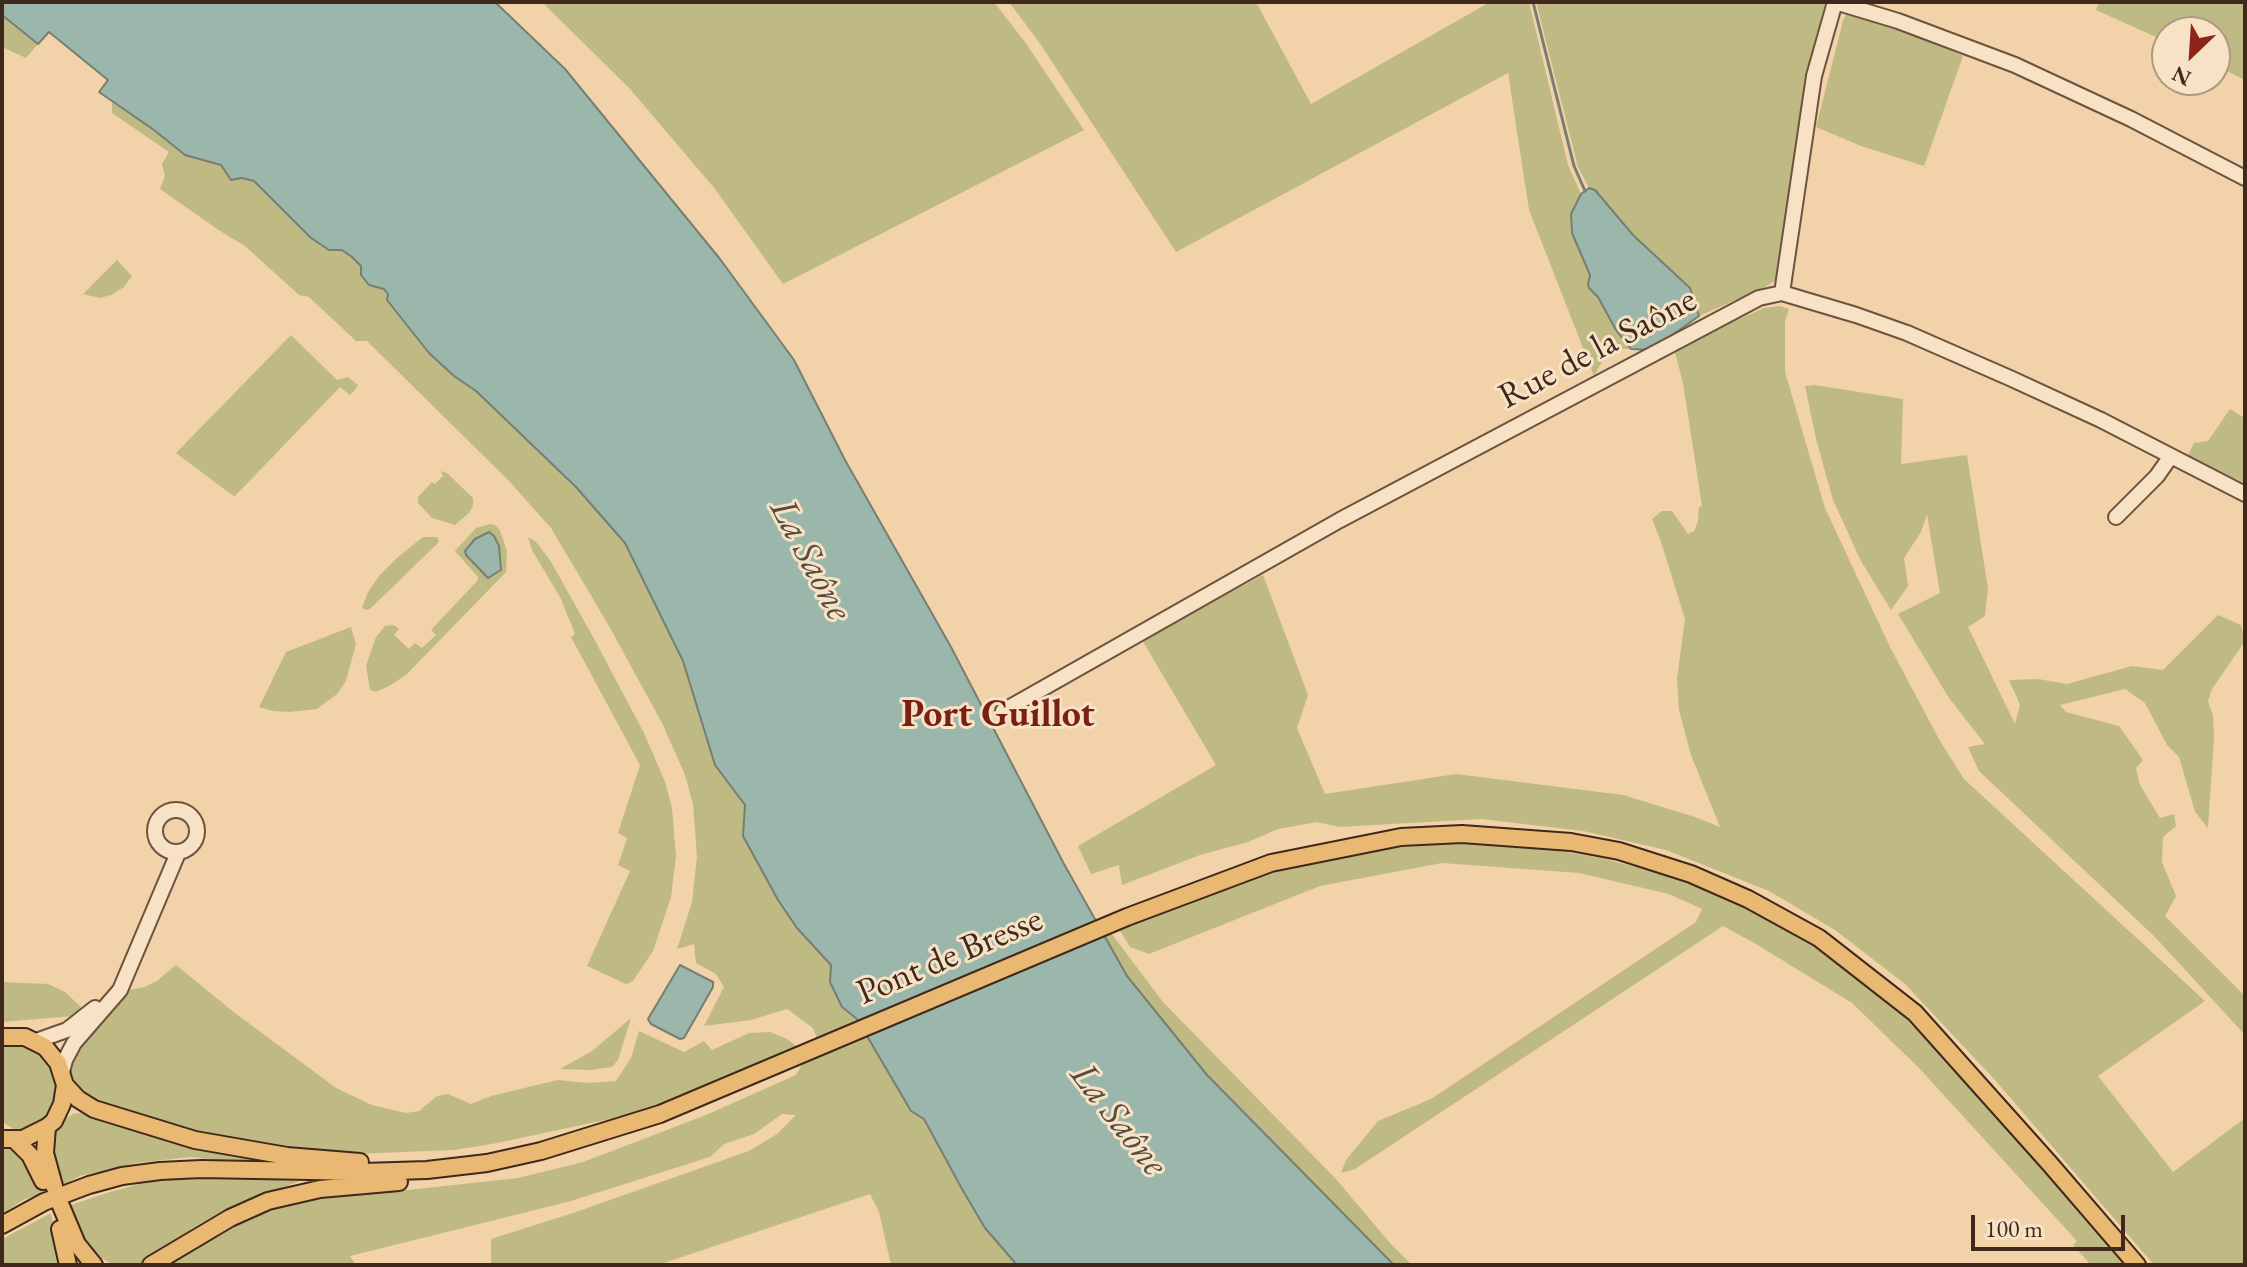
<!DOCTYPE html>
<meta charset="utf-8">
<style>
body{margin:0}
#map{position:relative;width:2247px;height:1267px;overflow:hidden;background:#f2d2a8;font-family:"EB Garamond",serif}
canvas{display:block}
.frame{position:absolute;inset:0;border:4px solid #40281c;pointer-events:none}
.north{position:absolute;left:2151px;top:16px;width:80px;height:80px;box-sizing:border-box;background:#f7e2c6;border:2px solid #ae9882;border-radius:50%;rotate:205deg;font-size:22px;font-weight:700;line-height:32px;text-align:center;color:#40281c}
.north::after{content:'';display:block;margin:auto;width:28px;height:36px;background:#8f2418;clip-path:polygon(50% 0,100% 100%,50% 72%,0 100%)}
.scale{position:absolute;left:1971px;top:1215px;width:154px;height:36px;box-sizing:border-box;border:4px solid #40281c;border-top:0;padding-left:10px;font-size:24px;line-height:28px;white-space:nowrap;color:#40281c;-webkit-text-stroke:6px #f7e2c6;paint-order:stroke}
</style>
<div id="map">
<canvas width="2247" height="1267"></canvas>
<div class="frame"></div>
<div class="north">N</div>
<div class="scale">100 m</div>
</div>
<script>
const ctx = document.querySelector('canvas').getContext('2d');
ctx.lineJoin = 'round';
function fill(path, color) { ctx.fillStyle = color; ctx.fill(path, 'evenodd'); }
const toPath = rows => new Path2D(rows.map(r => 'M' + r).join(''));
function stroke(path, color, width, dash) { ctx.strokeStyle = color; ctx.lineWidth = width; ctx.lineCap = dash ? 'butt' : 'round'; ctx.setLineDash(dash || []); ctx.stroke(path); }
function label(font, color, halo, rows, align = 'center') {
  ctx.font = font + ' "EB Garamond",serif'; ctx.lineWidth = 6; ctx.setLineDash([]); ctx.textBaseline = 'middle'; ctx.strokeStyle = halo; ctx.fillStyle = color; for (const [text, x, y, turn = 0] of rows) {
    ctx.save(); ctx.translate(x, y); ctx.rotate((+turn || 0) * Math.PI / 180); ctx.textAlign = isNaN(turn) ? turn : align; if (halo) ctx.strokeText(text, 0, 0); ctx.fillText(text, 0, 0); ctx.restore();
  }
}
fill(toPath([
 [542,2,994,2,1025,42,1084,130,783,284,715,189,630,89],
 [1009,2,1256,2,1311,104,1490,2,1529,2,1568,165,1581,194,1571,214,1572,233,1590,275,1588,284,1589,288,1598,297,1616,330,1631,349,1609,349,1594,376,1529,210,1508,73,1176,252,1041,45],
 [1536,2,1825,2,1809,75,1776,280,1765,287,1699,316,1690,288,1633,235,1595,190,1589,188,1578,167],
 [2099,2,2245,2,2245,80,2215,65,2215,32,2167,32,2167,42,2096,10],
 [1846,14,1873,19,1919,36,1963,56,1924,166,1861,146,1816,127,1843,21],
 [2,15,38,44,26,58,2,47],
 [112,100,154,130,185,155,221,165,227,172,254,181,312,238,329,250,342,250,352,257,389,294,429,353,454,376,476,391,576,487,625,543,683,661,715,765,745,805,743,836,778,900,797,928,831,966,830,982,842,1007,857,1019,911,1111,924,1119,962,1189,985,1228,1017,1265,891,1265,879,1212,870,1194,658,1265,491,1265,491,1239,573,1213,749,1151,777,1134,796,1115,782,1114,754,1134,724,1144,710,1157,571,1201,350,1256,356,1265,160,1265,248,1214,332,1191,408,1190,518,1178,583,1162,706,1115,796,1075,817,1038,813,1028,787,1009,751,1020,704,1026,724,987,716,974,696,963,694,944,677,949,692,902,697,857,693,804,685,775,662,723,609,626,551,528,509,481,367,341,356,341,309,297,299,295,245,246,220,231,160,189,165,176,162,164,169,152,112,113],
 [117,260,132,276,124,287,111,295,100,298,83,294],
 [1780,306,1789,309,1785,322,1785,372,1825,508,1890,647,1940,741,1964,779,2205,1001,2098,1076,2173,1172,2245,1118,2245,1265,2154,1265,1995,1080,1905,984,1835,930,1769,891,1666,850,1583,831,1481,819,1339,827,1317,822,1278,829,1248,842,1200,855,1122,885,1119,865,1091,874,1078,846,1216,765,1142,640,1263,575,1308,695,1297,728,1325,794,1456,774,1623,795,1695,817,1720,827,1691,755,1679,710,1677,679,1685,619,1661,542,1652,519,1662,511,1672,511,1688,534,1694,531,1698,521,1699,507,1702,506,1683,383,1674,348,1764,308],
 [291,335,337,380,348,377,358,385,355,390,350,395,340,387,235,496,232,495,176,453],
 [1815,385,1903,399,1901,464,1967,455,1988,589,1985,616,1968,627,2015,724,2020,705,2009,680,2038,679,2067,684,2132,666,2163,670,2218,615,2241,625,2245,641,2212,689,2208,701,2213,716,2214,737,2208,828,2195,812,2179,757,2167,745,2145,703,2125,689,2060,705,2066,712,2119,726,2143,760,2136,768,2140,785,2160,818,2174,814,2176,826,2163,837,2162,862,2176,896,2165,916,2245,996,2245,1035,2155,937,1979,771,1968,747,1985,744,1949,698,1898,614,1940,593,1927,514,1921,532,1904,558,1908,586,1891,610,1861,561,1833,500,1816,439,1805,386],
 [2230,409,2245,418,2245,483,2187,457,2194,443,2208,441],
 [441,471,447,473,473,498,473,506,469,513,455,525,432,518,418,503,418,497,432,482,435,484,443,476],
 [490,524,495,525,500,530,507,552,506,572,407,674,391,685,376,692,370,690,366,666,376,637,385,626,394,625,399,629,394,635,409,649,415,643,422,648,436,635,431,630,478,580,478,577,455,551,476,528],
 [423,537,437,537,439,542,371,608,366,610,362,608,368,592,379,576,398,557],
 [528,537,536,542,550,560,592,635,644,733,665,782,672,808,676,856,671,897,653,951,633,981,626,984,587,966,630,871,618,865,627,838,618,833,640,765,571,637,575,634,561,599,532,550],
 [351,627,356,644,346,681,337,694,317,709,289,712,273,711,259,707,286,652],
 [1467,843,1536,847,1601,858,1670,876,1755,912,1831,955,1887,1000,1958,1070,2125,1265,2091,1265,2073,1245,2077,1241,1919,1068,1852,1003,1756,944,1723,926,1355,1169,1341,1173,1346,1160,1378,1121,1431,1099,1696,922,1702,909,1669,894,1579,873,1442,863,1320,886,1149,954,1130,947,1119,929,1215,891,1295,866,1384,848],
 [1111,933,1163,1002,1335,1178,1390,1243,1412,1265,1394,1265,1207,1075,1127,976,1104,936],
 [176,965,235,1013,336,1088,372,1105,406,1113,419,1111,437,1096,448,1094,471,1104,491,1096,558,1080,588,1083,616,1081,631,1058,639,1031,684,1052,704,1041,712,1050,749,1033,770,1032,787,1039,799,1048,692,1094,629,1115,492,1144,454,1150,354,1154,293,1148,226,1139,169,1123,102,1103,92,1098,76,1083,69,1069,72,1056,84,1038,116,1006,125,991,144,987,157,981],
 [2,982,48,984,65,992,81,1007,73,1016,2,1022],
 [631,1018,618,1060,612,1067,590,1070,560,1069,592,1051],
 [2,1042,28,1044,49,1060,58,1085,57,1095,50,1113,44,1120,19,1132,2,1122],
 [87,1112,313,1164,226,1161,190,1157,136,1163,80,1176,58,1187,48,1140,59,1123,73,1114],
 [2,1147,18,1150,27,1158,44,1193,23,1200,2,1214],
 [200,1177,300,1181,224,1210,193,1228,139,1265,114,1265,84,1249,65,1207,110,1192,161,1178],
 [51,1213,61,1265,2,1265,2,1239]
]), '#bfba84');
const water = toPath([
 [2,2,495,2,565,69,720,259,794,360,845,460,951,647,1064,864,1127,976,1207,1075,1394,1265,1017,1265,985,1228,962,1189,924,1119,911,1111,857,1019,842,1007,830,982,831,965,797,928,778,900,743,836,745,805,715,765,683,661,625,543,576,487,476,391,454,376,429,353,387,300,388,294,384,289,369,285,361,275,361,266,352,257,342,250,329,250,311,238,254,181,242,178,231,180,221,165,185,155,154,130,99,92,108,80,49,32,38,44,2,15,2,2],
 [1589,188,1595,190,1633,235,1690,288,1699,316,1651,350,1631,349,1616,330,1598,297,1589,288,1588,284,1590,275,1572,233,1571,214,1581,194,1589,188],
 [489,532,494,536,499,546,501,570,488,578,466,555,465,551,475,539,489,532],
 [680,965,713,982,713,987,684,1038,680,1039,651,1024,648,1019,680,965]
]);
fill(water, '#9bb7ac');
stroke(water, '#777e72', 2);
stroke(toPath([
 [1533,2,1574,166,1585,191]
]), '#777e72', 3);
const minor = toPath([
 [1835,2,1898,21,2015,65,2131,119,2245,178],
 [1782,293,1814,76,1835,2],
 [2116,517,2157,476,2171,456],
 [1003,711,1340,520,1759,298,1782,293,1856,315,1907,333,2012,379,2101,420,2245,494],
 '155 831a21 21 0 1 1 42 0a21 21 0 1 1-42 0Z',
 [36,1041,67,1030,95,1008],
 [62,1072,65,1060,74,1043,120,990,178,853]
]);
const major = toPath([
 [2,1037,25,1037,45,1047,58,1063,65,1085,62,1104,54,1121,47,1127,23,1139,2,1139],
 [65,1085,78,1099,94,1109,195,1140,287,1156,360,1162],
 [47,1127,45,1153,54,1186],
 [15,1140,30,1155,43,1181],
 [61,1206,77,1244,94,1265],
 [2,1225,44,1202,89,1185,122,1176,160,1171,201,1169,363,1172,427,1170,487,1163,541,1151,660,1114,1127,917,1271,863,1401,837,1462,834,1571,842,1619,851,1691,874,1748,899,1819,938,1915,1013,2050,1164,2137,1265],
 [60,1229,68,1265],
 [151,1265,230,1218,268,1201,320,1189,399,1182]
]);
stroke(minor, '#6c523f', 18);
stroke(major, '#40281c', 20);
stroke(minor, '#f7e2c6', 14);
stroke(major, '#e9b974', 16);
label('36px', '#40281c', '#f7e2c6', [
 ["Rue de la Saône",1598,349,-28],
 ["Pont de Bresse",950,957,-23]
]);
label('italic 38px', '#574c40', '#f7e2c6', [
 ["La Saône",810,560,62],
 ["La Saône",1118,1120,52]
]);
label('bold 38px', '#7a1f14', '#f7e2c6', [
 ["Port Guillot",998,716]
]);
</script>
